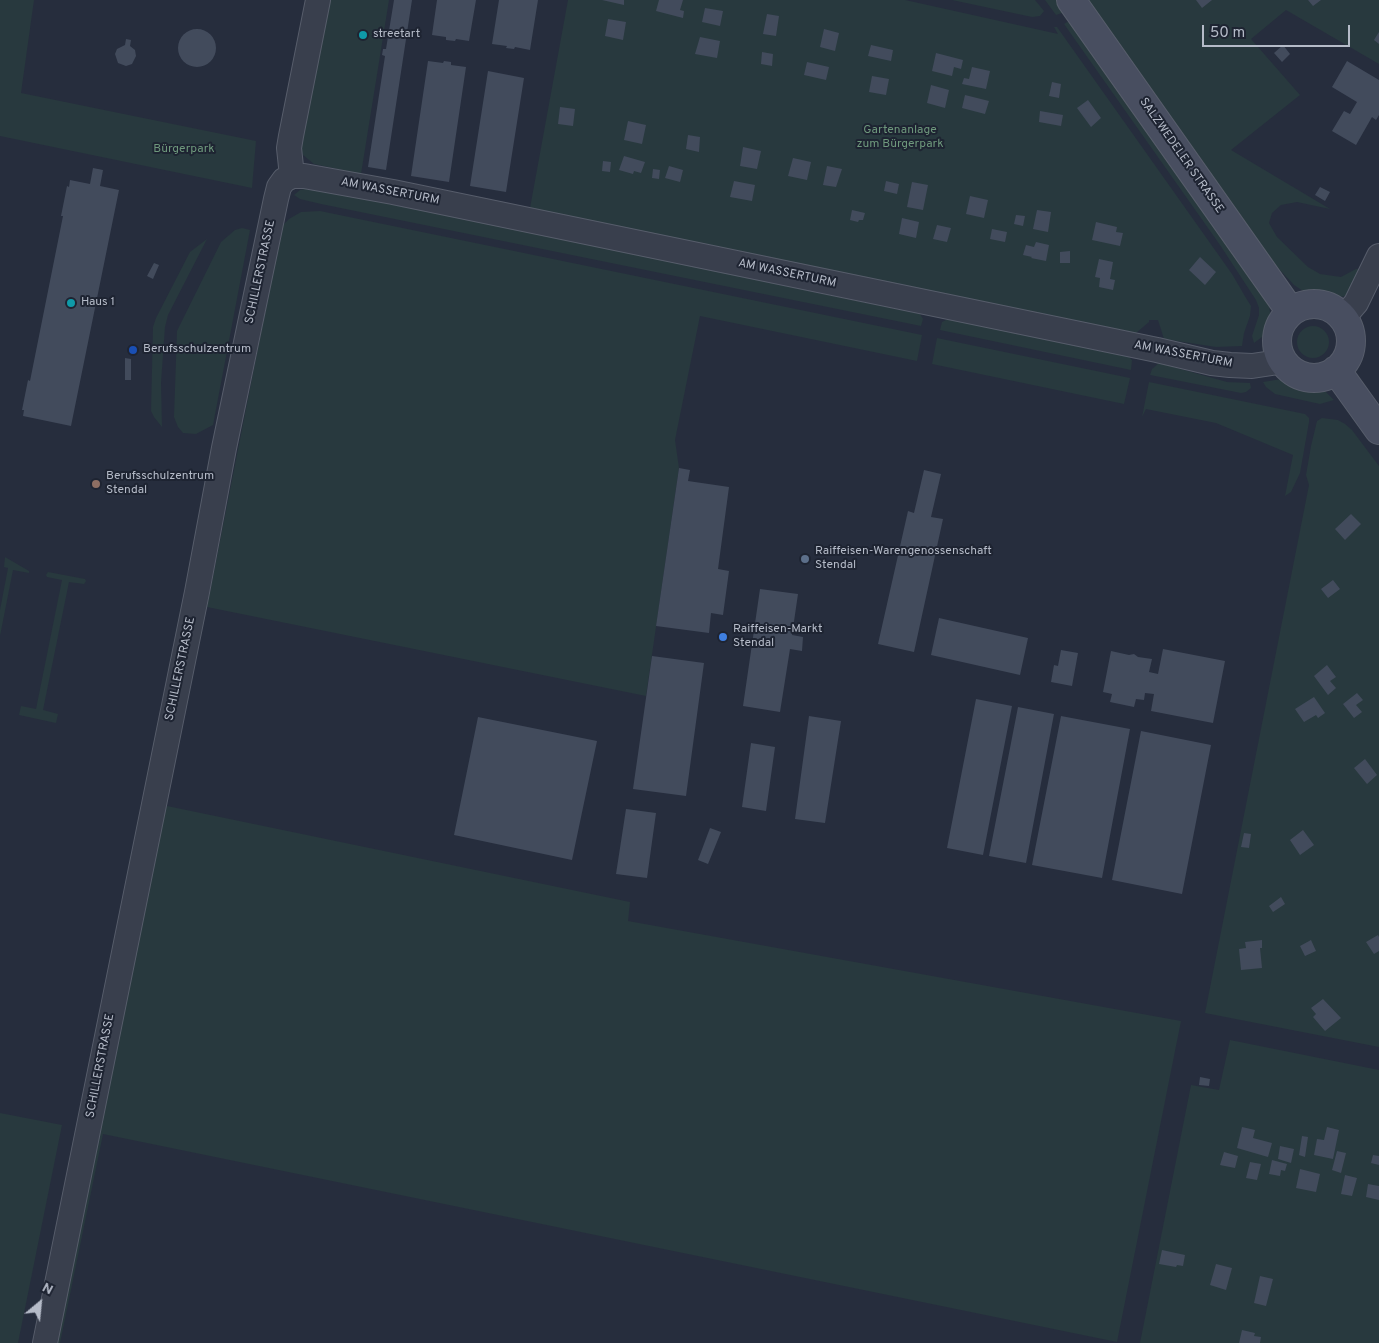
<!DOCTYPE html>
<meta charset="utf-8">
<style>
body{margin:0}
#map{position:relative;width:1379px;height:1343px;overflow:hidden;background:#262d3d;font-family:Overpass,sans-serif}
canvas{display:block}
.north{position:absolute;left:15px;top:1278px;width:50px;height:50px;-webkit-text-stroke:4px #1e2432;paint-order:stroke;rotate:28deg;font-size:14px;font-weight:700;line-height:20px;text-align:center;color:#b5bbc8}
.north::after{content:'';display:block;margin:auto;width:18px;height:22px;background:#b5bbc8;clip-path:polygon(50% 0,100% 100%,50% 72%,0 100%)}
.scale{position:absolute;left:1202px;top:25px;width:148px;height:22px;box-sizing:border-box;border:2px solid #b5bbc8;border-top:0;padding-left:6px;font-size:15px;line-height:18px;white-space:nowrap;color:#b5bbc8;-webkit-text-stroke:4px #1e2432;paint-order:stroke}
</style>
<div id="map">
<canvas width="1379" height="1343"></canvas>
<div class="north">N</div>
<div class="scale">50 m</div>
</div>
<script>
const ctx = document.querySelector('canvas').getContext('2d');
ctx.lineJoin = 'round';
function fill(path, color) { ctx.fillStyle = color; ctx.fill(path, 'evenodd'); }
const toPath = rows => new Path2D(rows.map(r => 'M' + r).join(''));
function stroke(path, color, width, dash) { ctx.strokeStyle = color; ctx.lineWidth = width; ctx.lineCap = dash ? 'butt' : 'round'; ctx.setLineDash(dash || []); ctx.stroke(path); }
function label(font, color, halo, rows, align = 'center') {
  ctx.font = font + ' Overpass,sans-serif'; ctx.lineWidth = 4; ctx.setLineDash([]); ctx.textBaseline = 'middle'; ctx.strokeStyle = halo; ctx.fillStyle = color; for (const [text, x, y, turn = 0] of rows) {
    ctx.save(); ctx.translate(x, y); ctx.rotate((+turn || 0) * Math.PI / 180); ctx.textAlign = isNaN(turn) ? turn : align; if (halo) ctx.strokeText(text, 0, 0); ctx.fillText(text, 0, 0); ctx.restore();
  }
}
fill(toPath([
 [0,0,34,0,21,93,256,141,252,188,0,136],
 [327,0,389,0,361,174,314,164,303,155,299,145],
 [568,0,905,0,1058,34,1054,27,1057,27,1232,274,1246,298,1251,306,1250,316,1244,333,1242,346,1216,347,1164,339,1158,320,1149,320,1149,322,1136,333,530,208],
 [952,0,1035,0,1044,11,1040,16,1032,17],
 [1045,0,1057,0,1064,10,1062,13,1056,15],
 [1081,0,1379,0,1379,64,1286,10,1251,39,1300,95,1231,150,1330,209,1297,202,1281,205,1272,213,1269,223,1277,237,1308,267,1320,274,1341,277,1356,269,1361,269,1347,296,1331,298,1315,296,1306,293,1294,285,1279,269,1251,236],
 [1067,22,1073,23,1269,304,1271,321,1269,328,1266,334,1254,343,1252,336,1259,315,1259,308,1256,300,1220,245,1064,24],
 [309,188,323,189,920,314,923,319,921,326,321,204,300,199,294,195,300,190],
 [320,211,922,335,917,361,700,316,675,440,679,468,646,696,207,607,282,226,289,219,301,212],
 [242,228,250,230,213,425,196,434,183,433,178,427,174,417,177,331,221,242,235,230],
 [207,239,168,315,165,327,161,383,162,427,154,417,151,411,153,327,156,318,190,252],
 [948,319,1129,357,1132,360,1131,370,940,330,942,322],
 '1297 342a16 16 0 1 1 32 0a16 16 0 1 1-32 0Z',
 [937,338,1130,378,1124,404,932,364],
 [1159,363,1227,382,1250,383,1251,388,1246,392,1241,393,1150,375,1152,369],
 [1281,379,1289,379,1302,385,1317,387,1324,390,1334,400,1320,404,1275,394,1266,387,1263,382],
 [1149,382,1305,414,1309,418,1309,422,1300,473,1291,492,1285,496,1293,455,1216,423,1146,409,1142,417],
 [1322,418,1338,420,1345,424,1352,430,1379,466,1379,1047,1205,1013,1309,485,1306,475,1311,446,1317,421],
 [5,557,29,571,29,573,13,570,0,636,0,610,8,568,4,567],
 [48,572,85,579,86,581,84,584,69,582,43,710,58,714,56,723,19,715,21,706,36,709,62,580,47,577,46,575],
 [167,806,630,902,628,921,1181,1021,1117,1342,103,1134,60,1343,56,1343,161,820],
 [1230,1040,1379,1070,1379,1343,1140,1343,1191,1085,1219,1090],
 [0,1113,62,1125,18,1343,0,1343]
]), '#28393e');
fill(toPath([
 [394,0,412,0,386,170,368,167,385,56,382,55,383,49,386,49],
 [437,0,476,0,469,41,456,39,455,41,446,40,446,37,432,35],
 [499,0,538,0,530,50,515,47,514,49,506,48,507,46,492,44],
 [602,0,624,0,624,5],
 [659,0,683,0,680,10,684,11,683,18,656,11],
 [1196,0,1212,0,1202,8],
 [1308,0,1321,0,1313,6],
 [705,8,723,11,720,26,702,22],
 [767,14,779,16,776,36,763,34],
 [608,19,626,22,623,40,605,36],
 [824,29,839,33,835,51,820,47],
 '178 48a19 19 0 1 1 38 0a19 19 0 1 1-38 0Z',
 [1379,32,1379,44,1374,40],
 [700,37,720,41,717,58,695,54],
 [126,39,131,40,130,46,135,50,136,56,132,64,126,66,118,63,115,54,117,49,125,45],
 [871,45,893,50,891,61,868,56],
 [1283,45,1290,54,1282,62,1274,53],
 [762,52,773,54,772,66,761,64],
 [936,53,963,60,961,69,954,67,952,76,932,71],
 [428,61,443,63,444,61,451,62,451,65,466,67,449,182,411,176],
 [1347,61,1379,80,1379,115,1376,120,1372,117,1356,145,1332,131,1344,111,1350,114,1357,102,1332,87],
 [807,62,829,67,826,80,804,75],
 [972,67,990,71,986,89,962,84,964,78,969,79],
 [488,71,524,78,506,192,470,186],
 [872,76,889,79,886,95,869,92],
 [1052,82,1061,84,1059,98,1049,96],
 [931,85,949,90,945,108,927,103],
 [965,95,989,101,985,114,962,108],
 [1088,100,1101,118,1091,127,1077,108],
 [560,107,575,109,573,126,558,124],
 [1040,111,1063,115,1061,126,1039,122],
 [628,121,646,125,642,144,624,140],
 [688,135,700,137,699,152,686,149],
 [743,147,761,151,757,169,740,166],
 [624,156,645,162,641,173,634,171,633,174,619,170],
 [793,158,811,162,807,180,788,176],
 [603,161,611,162,610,172,602,171],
 [669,166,683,170,680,182,665,178],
 [827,166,842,169,836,187,823,185],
 [93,168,103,170,100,186,119,190,71,426,23,416,24,410,22,410,28,380,30,381,63,216,61,216,67,186,69,187,70,180,90,184],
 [653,169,660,170,659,179,652,178],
 [734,181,755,185,752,201,730,197],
 [886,181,899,184,897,194,884,191],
 [912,182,928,185,923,210,907,207],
 [1320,187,1330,192,1325,201,1315,195],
 [970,196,988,200,984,218,966,214],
 [852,210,865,213,863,220,859,220,858,222,850,220],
 [1037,210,1051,212,1048,232,1033,229],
 [1016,215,1025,216,1023,226,1014,224],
 [902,218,919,222,916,238,899,234],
 [1096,222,1117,227,1116,232,1123,233,1120,246,1092,240],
 [937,225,951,228,947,242,933,239],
 [992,229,1007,232,1005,242,990,239],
 [1036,242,1049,245,1046,261,1031,258,1032,257,1023,255,1026,245,1034,247],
 [1070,251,1070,263,1060,263,1060,252],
 [1200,257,1216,272,1205,285,1189,270],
 [1099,259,1113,262,1110,279,1115,280,1113,290,1099,287,1100,278,1095,277],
 [154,263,159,265,153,279,147,276],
 [125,358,131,359,131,380,125,380],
 [679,468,690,470,688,481,729,487,718,569,729,571,723,615,711,613,709,633,656,626],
 [924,470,941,474,931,517,943,519,914,652,878,644,908,511,914,513],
 [1351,514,1361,524,1345,540,1335,529],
 [1333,580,1340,589,1328,598,1321,589],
 [760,589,798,594,792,635,803,637,802,651,790,649,780,712,743,706],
 [939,618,1028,638,1020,675,931,655],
 [1163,649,1225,661,1213,723,1151,711,1154,694,1145,693,1144,700,1136,699,1134,707,1110,702,1112,694,1103,692,1111,651,1129,655,1134,654,1138,657,1152,659,1149,672,1158,674],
 [1061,650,1078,653,1072,686,1051,682,1054,665,1058,666],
 [652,656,704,663,686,796,633,789],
 [1327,665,1336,677,1330,681,1336,688,1328,695,1314,676],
 [1357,693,1363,700,1356,705,1362,712,1354,718,1343,704],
 [1314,697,1325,713,1318,718,1316,715,1304,722,1295,709],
 [976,699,1012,706,983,855,947,848],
 [1018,707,1054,714,1026,863,989,856],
 [809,716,841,721,825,823,795,819],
 [1061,716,1130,729,1102,878,1032,865],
 [478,717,597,741,572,860,454,835],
 [1141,731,1211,745,1182,894,1112,880],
 [751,743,775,747,766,811,742,807],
 [1365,759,1377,775,1367,784,1354,768],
 [626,809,656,813,647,878,616,874],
 [710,828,721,832,708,864,698,860],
 [1303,830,1314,845,1300,855,1290,840],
 [1244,833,1251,834,1249,848,1241,847],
 [1281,897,1285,904,1273,912,1269,906],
 [1378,935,1379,937,1379,951,1374,954,1366,942],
 [1262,940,1262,948,1260,948,1262,968,1241,970,1239,949,1246,948,1245,942],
 [1311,940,1316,951,1305,956,1300,946],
 [1323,999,1341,1018,1325,1031,1313,1017,1316,1014,1311,1008],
 [1200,1077,1210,1079,1209,1086,1199,1085],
 [1242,1127,1255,1130,1253,1138,1272,1143,1268,1157,1237,1148],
 [1327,1127,1339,1130,1333,1159,1314,1155,1317,1139,1324,1140],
 [1302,1136,1308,1137,1305,1157,1299,1155],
 [1280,1146,1294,1149,1291,1163,1278,1159],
 [1337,1151,1346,1153,1341,1173,1332,1170],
 [1224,1152,1238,1156,1235,1168,1220,1165],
 [1373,1155,1379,1156,1379,1165,1371,1163],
 [1272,1160,1287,1164,1285,1171,1281,1170,1280,1176,1269,1174],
 [1250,1162,1261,1164,1257,1180,1246,1178],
 [1300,1169,1320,1174,1316,1192,1296,1188],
 [1345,1175,1357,1178,1352,1196,1341,1194],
 [1368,1184,1379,1186,1379,1200,1366,1197],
 [1162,1250,1185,1255,1183,1266,1177,1265,1176,1267,1159,1264],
 [1216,1264,1232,1268,1226,1290,1210,1285],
 [1260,1276,1273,1279,1266,1306,1254,1303],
 [1242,1330,1255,1333,1254,1336,1261,1337,1260,1343,1239,1343]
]), '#424b5c');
const street = toPath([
 [292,176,289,148,291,136,318,0],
 [1343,318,1356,303,1379,256],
 [45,1343,197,592,224,448,276,199,279,187,284,180,292,176,304,176,393,192,1157,350,1212,363,1230,365,1252,366,1272,363,1281,359]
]);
const secondary = toPath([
 [1071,0,1291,312],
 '1277 341a37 37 0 1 1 74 0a37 37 0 1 1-74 0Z',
 [1336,370,1379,430]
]);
stroke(street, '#575d6b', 26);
stroke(secondary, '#575d6b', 30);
stroke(street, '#393f4d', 24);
stroke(secondary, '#484e60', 28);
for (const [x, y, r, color] of [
 [363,35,5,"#0f9aa8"],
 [71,303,5,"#0f9aa8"],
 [133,350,5,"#1a4fb4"],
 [96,484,5,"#8d6e63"],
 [805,559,5,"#5c6f8a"],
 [723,637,5,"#3f7fe0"]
]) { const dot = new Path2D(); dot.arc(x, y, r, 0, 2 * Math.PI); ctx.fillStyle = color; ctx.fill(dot); stroke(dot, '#1e2432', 2); }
label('12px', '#b5bbc8', '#1e2432', [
 ["streetart",373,35],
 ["Haus 1",81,303],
 ["Berufsschulzentrum",143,350],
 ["Berufsschulzentrum",106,477],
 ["Stendal",106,491],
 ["Raiffeisen-Warengenossenschaft",815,552],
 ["Stendal",815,566],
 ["Raiffeisen-Markt",733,630],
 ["Stendal",733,644]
], 'left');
label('12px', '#6e987c', '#1e2432', [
 ["Gartenanlage",900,131],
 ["zum Bürgerpark",900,145],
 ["Bürgerpark",184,150]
]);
label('12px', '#b5bbc8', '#1e2432', [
 ["SALZWEDELER STRASSE",1181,156,55],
 ["AM WASSERTURM",390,192,11],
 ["SCHILLERSTRASSE",261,272,-78],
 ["AM WASSERTURM",787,274,12],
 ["AM WASSERTURM",1183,355,11],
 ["SCHILLERSTRASSE",181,669,-78],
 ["SCHILLERSTRASSE",101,1066,-79]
]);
</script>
